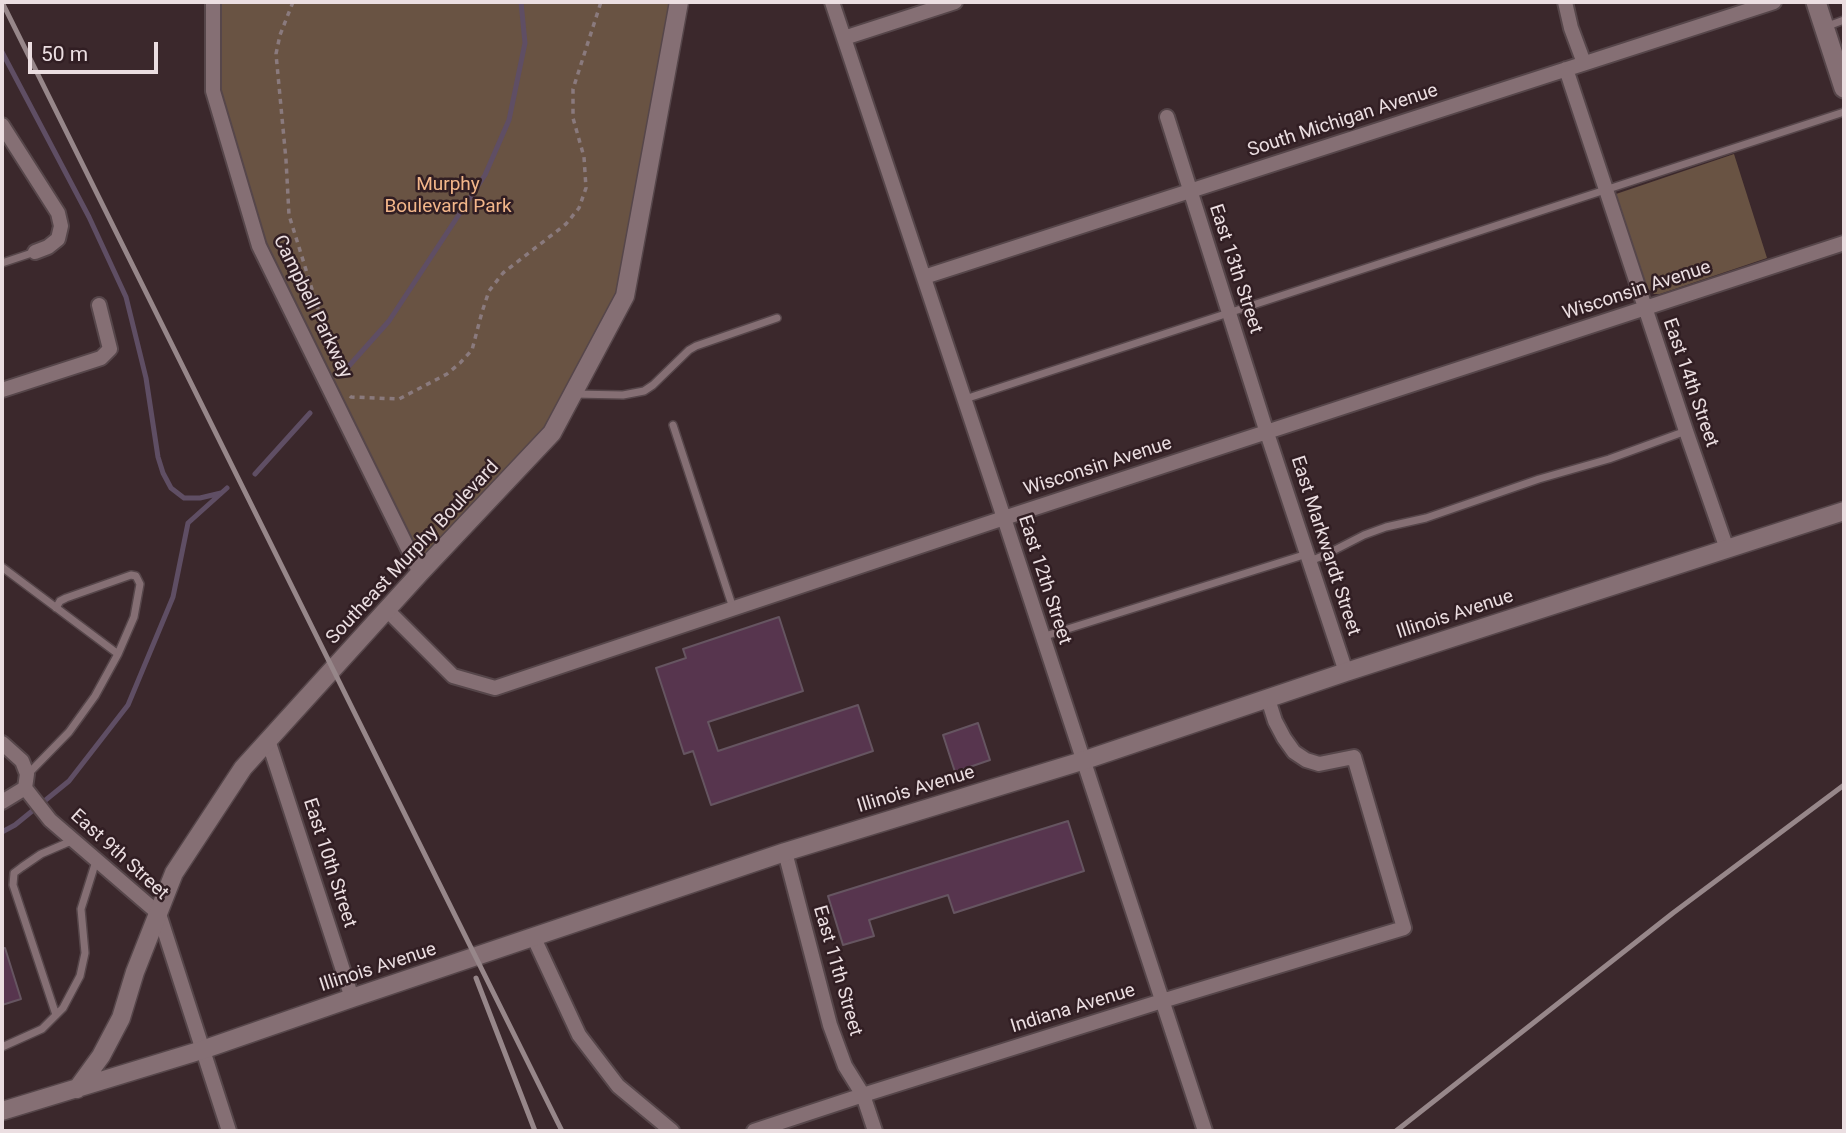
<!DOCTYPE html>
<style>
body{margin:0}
#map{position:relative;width:1846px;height:1133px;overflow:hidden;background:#3b282c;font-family:Roboto,sans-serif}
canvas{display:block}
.frame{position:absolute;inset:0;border:4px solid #ebdee1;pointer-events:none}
.scale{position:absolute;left:28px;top:42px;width:130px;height:32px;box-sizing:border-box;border:4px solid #ebdee1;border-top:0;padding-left:9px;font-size:21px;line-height:24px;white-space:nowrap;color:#ebdee1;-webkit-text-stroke:5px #311e23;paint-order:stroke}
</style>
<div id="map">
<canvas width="1846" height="1133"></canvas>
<div class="frame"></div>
<div class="scale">50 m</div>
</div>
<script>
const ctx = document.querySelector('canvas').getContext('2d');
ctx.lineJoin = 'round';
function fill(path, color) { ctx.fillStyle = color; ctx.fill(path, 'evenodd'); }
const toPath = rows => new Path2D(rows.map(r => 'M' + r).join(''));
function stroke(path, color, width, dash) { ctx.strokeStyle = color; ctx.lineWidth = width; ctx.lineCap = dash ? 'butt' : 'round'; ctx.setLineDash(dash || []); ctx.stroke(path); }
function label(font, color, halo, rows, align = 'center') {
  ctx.font = font + ' Roboto,sans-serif'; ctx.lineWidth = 5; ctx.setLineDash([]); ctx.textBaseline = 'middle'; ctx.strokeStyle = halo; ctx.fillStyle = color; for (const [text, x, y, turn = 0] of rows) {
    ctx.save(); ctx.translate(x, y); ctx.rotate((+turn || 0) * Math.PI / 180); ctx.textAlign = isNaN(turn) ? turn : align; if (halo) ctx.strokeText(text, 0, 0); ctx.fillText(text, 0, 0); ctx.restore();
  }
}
fill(toPath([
 [213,2,679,2,625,296,552,433,420,573,259,246,213,91],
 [1734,154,1767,258,1660,294,1654,294,1646,287,1616,194]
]), '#695343');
stroke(toPath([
 [2,52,89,217,126,297,146,378,158,457,163,473,171,488,184,498,200,498,221,493],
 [348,367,389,321,485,175,509,120,525,43,521,2],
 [255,474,310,413],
 [2,832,15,825,69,781,128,705,173,597,188,523,227,488]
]), '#5f4e64', 5);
const building = toPath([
 [779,617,803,691,708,722,718,751,858,705,873,751,711,805,693,751,684,754,656,668,686,658,683,649,779,617],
 [978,723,990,760,955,772,943,735,978,723],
 [1068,821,1084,871,954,913,948,895,869,920,874,936,843,945,828,896,1068,821],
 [2,948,5,948,21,999,2,1005,2,948]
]);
fill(building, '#57354e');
stroke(building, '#665561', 2);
const service = toPath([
 [1825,27,1844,20],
 [2,263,35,252],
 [574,394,623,395,644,391,653,385,689,350,696,346,777,318],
 [965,399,1844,112],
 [673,425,733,608],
 [1310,561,1325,555,1364,535,1386,527,1426,518,1539,479,1609,459,1686,431],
 [2,567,118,654],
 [1042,637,1307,554],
 [28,774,69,732,95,696,118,654,134,617,140,584,136,576,131,575,66,598,60,601,56,608],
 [56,1015,13,885,14,873,22,867,41,854,69,842,70,839],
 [2,1047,42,1029,63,1008,80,976,85,953,81,909,96,861]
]);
const minor = toPath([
 [213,2,213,91,259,246,420,573],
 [832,2,1004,518,1205,1131],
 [1565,2,1571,28,1584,63],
 [844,38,955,2],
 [1566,69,1686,431,1727,549],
 [1167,117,1267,433,1346,672],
 [2,125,58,213,61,226,58,239,48,247,35,252],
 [924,277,1774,2],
 [2,390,101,358,110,349,99,305],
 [387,610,453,676,495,688,1004,518,1844,243],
 [268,740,352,998],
 [2,743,22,761,27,774,25,788,50,820,159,914,229,1131],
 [2,802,25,788],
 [785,852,830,1025,845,1066,863,1095,875,1131],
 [533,936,579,1035,618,1086,672,1131],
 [754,1131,863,1095,1162,1001,1404,928,1354,757,1319,764,1306,760,1294,752,1284,738,1275,721,1268,699]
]);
const tertiary = toPath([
 [77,1089,101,1056,121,1018,135,972,174,873,243,768,420,573,552,433,625,296,679,2],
 [2,1111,202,1050,352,998,785,852,1082,761,1346,672,1844,511]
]);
const secondary = toPath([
 [1816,2,1844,88]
]);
stroke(service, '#56464a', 10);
stroke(minor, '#56464a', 18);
stroke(tertiary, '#56464a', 21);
stroke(secondary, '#56464a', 23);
stroke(toPath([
 [293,2,280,35,276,54,286,160,289,215,333,357],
 [350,396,351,397,399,399,447,374,460,363,472,350,482,312,489,291,503,273,566,224,579,208,586,188,584,157,573,118,573,89,601,2]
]), '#8a7a7d', 3.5, [5, 5]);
stroke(service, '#856f74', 7);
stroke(minor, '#856f74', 14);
stroke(tertiary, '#856f74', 18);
stroke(secondary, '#856f74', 19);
stroke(toPath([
 [2,2,562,1131],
 [476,978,535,1131],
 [1396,1131,1673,913,1844,785]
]), '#97878a', 5);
label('19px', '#ebdee1', '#311e23', [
 ["South Michigan Avenue",1343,121,-18],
 ["East 13th Street",1235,269,72],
 ["Wisconsin Avenue",1637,291,-18],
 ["Campbell Parkway",312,307,64],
 ["East 14th Street",1690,383,71],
 ["Wisconsin Avenue",1098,467,-18],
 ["East Markwardt Street",1325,546,72],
 ["Southeast Murphy Boulevard",413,553,-47],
 ["East 12th Street",1044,580,72],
 ["Illinois Avenue",1455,615,-18],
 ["Illinois Avenue",916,790,-17],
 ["East 9th Street",119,855,42],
 ["East 10th Street",329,863,72],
 ["Illinois Avenue",378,968,-18],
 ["East 11th Street",837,971,74],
 ["Indiana Avenue",1073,1009,-17]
]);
label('19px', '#f3b68a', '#311e23', [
 ["Murphy",448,185],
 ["Boulevard Park",448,207]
]);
</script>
